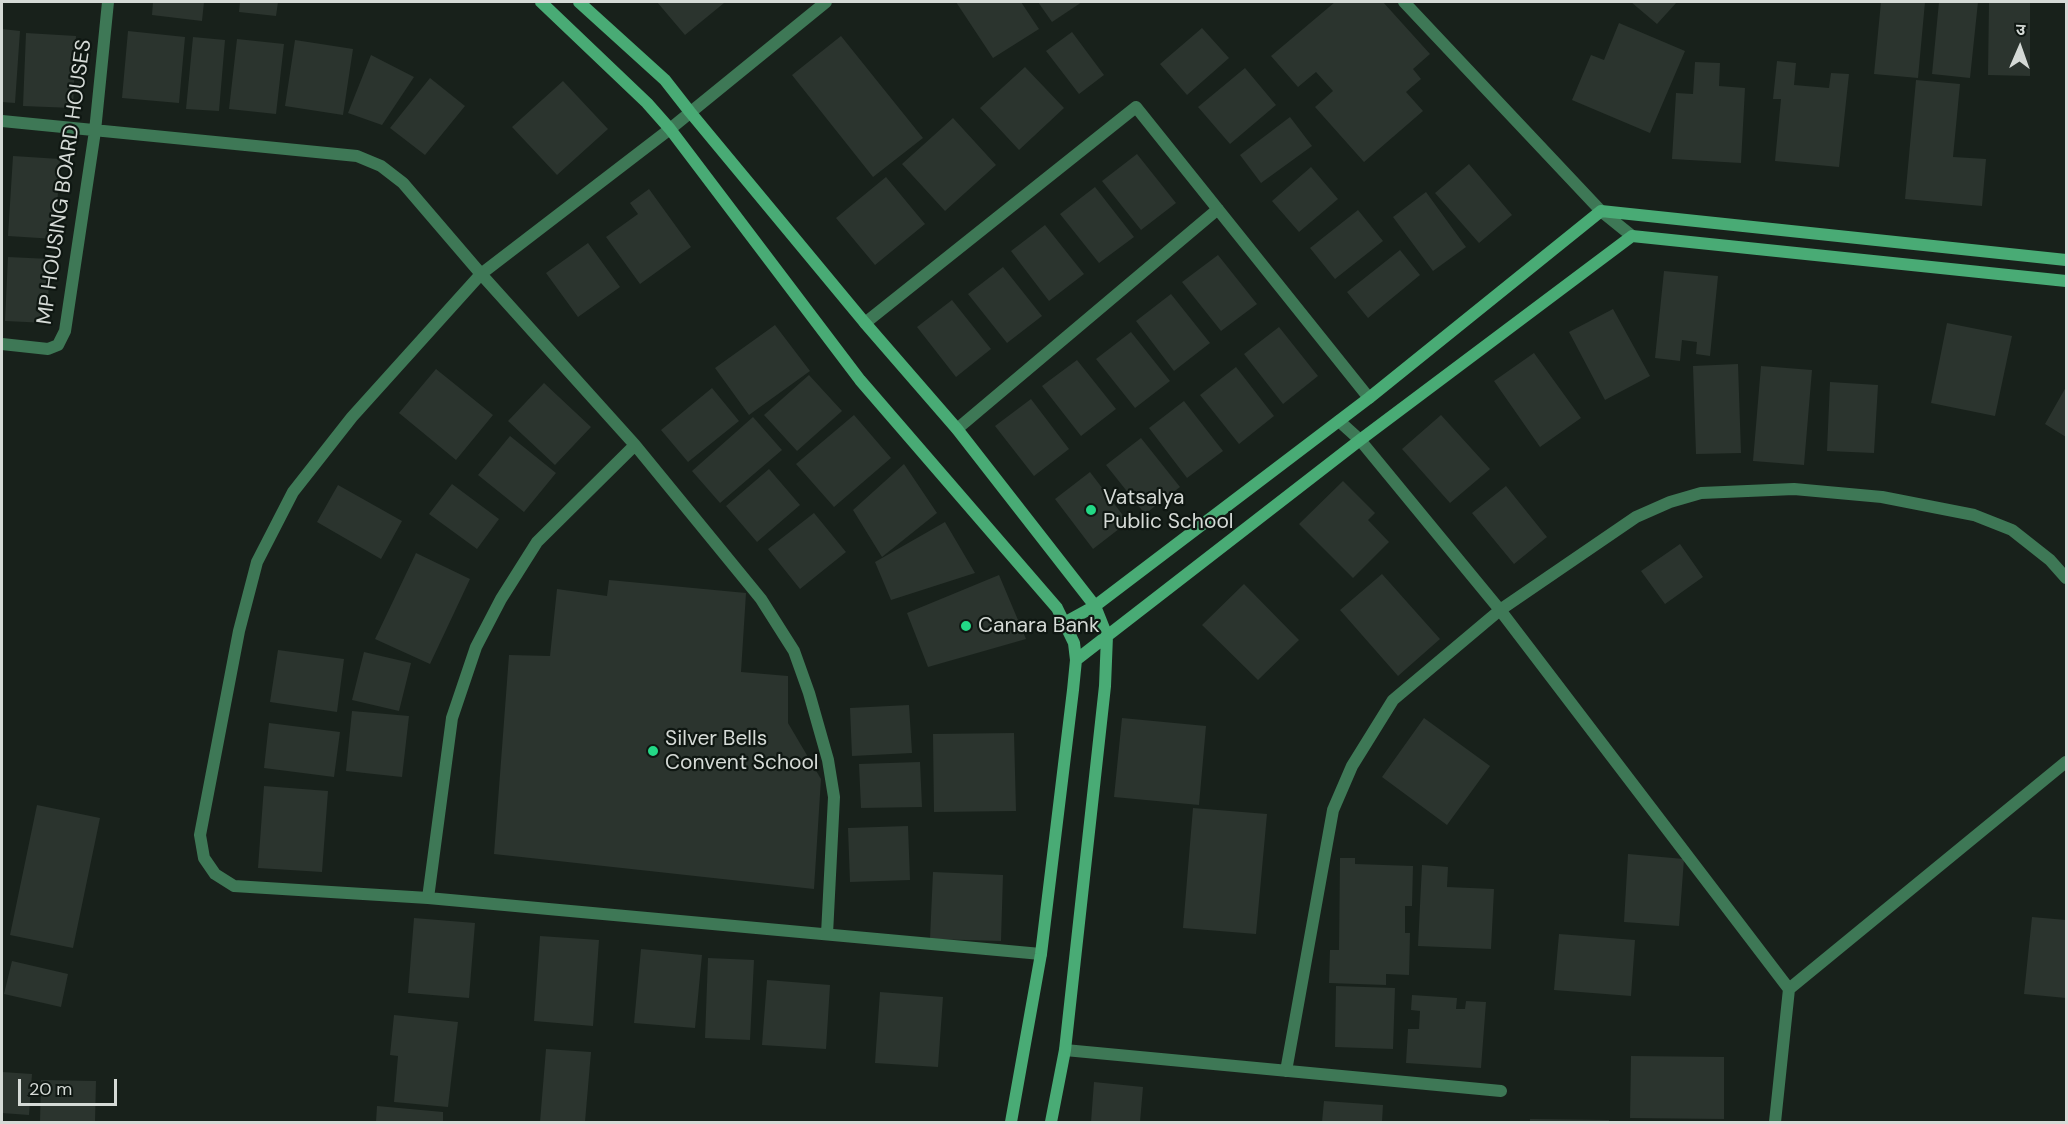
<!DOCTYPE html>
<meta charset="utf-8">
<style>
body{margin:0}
#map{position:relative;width:2068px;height:1124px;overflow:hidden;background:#18211b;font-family:"DM Sans","Noto Sans Devanagari",sans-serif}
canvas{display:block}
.frame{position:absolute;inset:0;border:3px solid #d5dad6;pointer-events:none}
.north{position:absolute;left:1990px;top:18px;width:60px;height:60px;-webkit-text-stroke:4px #0f1712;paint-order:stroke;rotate:2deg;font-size:16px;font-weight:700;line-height:24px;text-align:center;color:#d5dad6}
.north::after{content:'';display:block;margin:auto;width:21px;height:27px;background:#d5dad6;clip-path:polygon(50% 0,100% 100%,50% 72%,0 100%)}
.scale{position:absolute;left:18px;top:1079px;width:99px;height:27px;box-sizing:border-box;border:3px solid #d5dad6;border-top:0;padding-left:8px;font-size:18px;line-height:21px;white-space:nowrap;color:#d5dad6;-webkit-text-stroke:4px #0f1712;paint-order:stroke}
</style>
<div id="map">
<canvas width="2068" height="1124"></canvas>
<div class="frame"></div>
<div class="north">उ</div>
<div class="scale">20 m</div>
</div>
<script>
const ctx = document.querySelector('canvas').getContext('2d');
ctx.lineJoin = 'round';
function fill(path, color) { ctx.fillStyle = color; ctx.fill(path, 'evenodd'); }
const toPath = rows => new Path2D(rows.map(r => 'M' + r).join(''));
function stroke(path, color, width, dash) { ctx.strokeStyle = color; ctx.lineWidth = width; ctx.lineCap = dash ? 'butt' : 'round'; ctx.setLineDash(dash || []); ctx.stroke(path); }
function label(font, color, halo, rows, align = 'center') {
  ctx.font = font + ' "DM Sans",sans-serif'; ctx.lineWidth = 4.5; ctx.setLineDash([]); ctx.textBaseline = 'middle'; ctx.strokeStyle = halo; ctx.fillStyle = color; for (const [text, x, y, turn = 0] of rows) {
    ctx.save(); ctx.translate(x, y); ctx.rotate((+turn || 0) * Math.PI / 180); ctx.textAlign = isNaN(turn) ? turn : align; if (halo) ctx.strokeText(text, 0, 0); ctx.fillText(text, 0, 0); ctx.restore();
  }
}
fill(toPath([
 [153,2,204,2,202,21,152,15],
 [240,2,278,2,276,16,239,12],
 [657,2,723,2,724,3,685,35],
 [956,2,1021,2,1039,29,993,58],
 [1038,2,1082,2,1052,22],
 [1335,2,1383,2,1430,54,1413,69,1421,79,1406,92,1423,111,1364,162,1315,107,1333,91,1316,72,1298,87,1271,56],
 [1631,2,1677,2,1657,24],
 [1881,2,1925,2,1918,78,1874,74],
 [1939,2,1978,2,1970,78,1932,74],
 [1989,2,2030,2,2030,76,1988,75],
 [1619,23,1685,51,1650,133,1572,100,1591,55,1604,60],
 [1202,28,1229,58,1187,95,1160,64],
 [2,29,20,31,15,103,2,102],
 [128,31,185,37,179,103,122,98],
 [1072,32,1104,75,1079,94,1046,51],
 [26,33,76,36,73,108,23,106],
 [841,36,923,138,873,177,792,75],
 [193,37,225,40,219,111,186,109],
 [237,39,284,44,276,114,229,109],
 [295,40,353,49,343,115,285,106],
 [371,55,414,77,382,125,348,113],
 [1777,61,1796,63,1794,85,1829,88,1831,73,1849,74,1839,167,1775,161,1781,99,1773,99],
 [1695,62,1720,63,1719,86,1745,88,1741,163,1672,159,1676,93,1693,94],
 [1025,67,1064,108,1019,150,980,108],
 [1245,68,1276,105,1230,144,1198,107],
 [430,78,465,106,425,155,390,128],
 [1916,80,1960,84,1953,157,1986,159,1982,206,1905,199],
 [563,81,608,129,557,175,512,127],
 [1290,117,1312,146,1261,183,1240,155],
 [953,118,996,165,945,211,902,164],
 [1137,154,1176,203,1141,230,1102,181],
 [13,156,60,159,55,239,8,236],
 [1469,164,1512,215,1479,243,1435,193],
 [1311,167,1338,199,1299,232,1272,201],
 [886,177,925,224,875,265,836,218],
 [1095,187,1134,237,1099,263,1060,214],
 [649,189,691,247,640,284,606,237,638,214,630,203],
 [1426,192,1466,247,1433,271,1393,217],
 [1358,210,1383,241,1335,279,1310,248],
 [1045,225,1084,274,1049,301,1011,251],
 [588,243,620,287,578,317,546,273],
 [1400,250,1420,275,1368,318,1347,292],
 [1218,255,1257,304,1221,331,1182,282],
 [8,257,50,259,47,323,5,321],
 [1003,267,1042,316,1007,343,968,294],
 [1664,271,1718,276,1710,356,1696,354,1697,342,1682,340,1680,361,1655,358],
 [1171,294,1210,343,1174,371,1136,321],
 [952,300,991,349,956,377,917,327],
 [1613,309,1650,376,1605,400,1569,332],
 [1947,323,2012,336,1995,416,1931,403],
 [775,325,810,371,749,415,715,368],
 [1279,327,1318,376,1283,404,1244,354],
 [1131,332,1170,381,1135,408,1096,359],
 [1534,353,1581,418,1540,447,1494,381],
 [1077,360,1116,409,1081,436,1042,386],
 [1738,364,1741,453,1696,454,1693,366],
 [1761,366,1812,370,1804,465,1753,461],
 [1236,367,1274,416,1239,444,1200,395],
 [436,369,493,415,456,460,399,413],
 [809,375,842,411,797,451,764,415],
 [1830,382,1878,385,1874,453,1827,451],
 [544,383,591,427,555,465,508,421],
 [2066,387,2066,437,2045,424],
 [712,388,739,421,688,462,661,430],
 [1031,399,1069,449,1034,476,995,426],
 [1184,401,1223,451,1187,478,1149,428],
 [854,415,891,458,834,507,796,464],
 [1441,415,1490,469,1450,503,1402,449],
 [753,417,782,450,720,503,692,471],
 [510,436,556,473,524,512,478,475],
 [1141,438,1180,487,1145,514,1106,465],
 [904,464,937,513,882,557,853,510],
 [769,469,800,505,757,542,726,506],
 [1090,472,1128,522,1093,549,1055,499],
 [1343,481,1375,513,1368,520,1389,542,1353,578,1299,524],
 [452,484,499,519,477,549,429,514],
 [338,485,402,521,381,559,317,522],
 [1506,486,1547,537,1514,564,1472,513],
 [814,513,846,552,800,589,768,549],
 [945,522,975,573,891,600,875,562],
 [1680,544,1703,577,1665,604,1641,571],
 [416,553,470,579,430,664,375,639],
 [1382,574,1440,639,1398,676,1340,610],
 [999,575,1026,639,928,667,907,613],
 [609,580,746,593,741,672,788,676,788,723,821,779,814,889,494,854,509,655,550,656,557,589,607,596],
 [1244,584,1299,640,1258,680,1202,625],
 [278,650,344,659,337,712,270,702],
 [364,652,411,663,399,711,352,700],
 [909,705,912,753,852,756,850,708],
 [352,711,409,716,402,777,346,771],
 [1122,718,1206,726,1199,805,1114,797],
 [1424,718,1490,766,1447,825,1382,777],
 [269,723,340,732,334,777,264,768],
 [1014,733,1016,811,934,812,933,734],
 [920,762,922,807,861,808,859,764],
 [264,786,328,791,322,872,258,868],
 [37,805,100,818,73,948,10,935],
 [1193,808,1267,814,1256,934,1183,928],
 [908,826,910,880,850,882,848,828],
 [1628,854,1684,859,1679,926,1624,922],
 [1340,858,1355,858,1355,864,1413,866,1412,906,1405,906,1405,933,1410,933,1409,975,1386,974,1386,985,1329,983,1330,950,1339,950],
 [1422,865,1448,867,1447,887,1494,889,1491,949,1418,946],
 [933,872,1003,875,1001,941,930,939],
 [2032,917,2066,920,2066,998,2024,994],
 [414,918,475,923,469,998,408,993],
 [1559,934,1635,940,1631,996,1554,990],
 [540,936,599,940,593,1026,534,1021],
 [641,949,702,955,695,1028,634,1023],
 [708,958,754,960,750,1040,705,1038],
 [12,961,68,974,61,1007,4,994],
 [767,980,830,985,826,1049,762,1045],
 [1336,986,1395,988,1393,1049,1335,1047],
 [880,992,943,997,938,1067,875,1063],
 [1412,995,1457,998,1456,1009,1465,1009,1466,1001,1486,1002,1481,1068,1406,1063,1408,1029,1419,1029,1420,1011,1411,1010],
 [394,1015,458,1022,448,1107,394,1102,398,1056,390,1055],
 [546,1049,591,1052,585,1122,540,1122],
 [1631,1056,1724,1057,1724,1119,1630,1118],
 [2,1072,32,1074,29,1115,2,1113],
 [41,1080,96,1081,95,1122,40,1122],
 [1094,1082,1143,1087,1140,1122,1091,1122],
 [1324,1101,1383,1105,1382,1122,1322,1122],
 [377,1106,443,1112,443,1122,376,1122],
 [1530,1119,1609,1120,1609,1122,1530,1122]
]), '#2b342e');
stroke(toPath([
 [826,2,670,129,481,274,352,417,293,492,257,562,239,631,200,835,204,858,215,874,234,886,428,898,1041,954],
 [1404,2,1601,211,1632,236],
 [2,121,357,156,381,166,403,183,481,274,635,445,761,599,794,651,809,693,828,760,834,797,827,934],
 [865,323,1136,107,1369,398],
 [2,344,48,349,58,345,65,331,95,131,108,2],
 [1339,421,1360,440,1500,610,1789,989],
 [957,429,1218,209],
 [428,898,452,718,476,647,501,599,537,542,635,445],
 [1065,1050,1501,1091],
 [1286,1071,1333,810,1352,766,1393,700,1500,610,1636,517,1670,502,1701,493,1794,489,1882,497,1974,515,2012,530,2050,560,2066,578],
 [1775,1122,1789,989,2066,762]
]), '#3e7856', 12);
stroke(toPath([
 [541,2,647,103,670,129,860,380,1057,608,1074,643,1076,660,1073,690,1041,954,1011,1122],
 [579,2,665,80,690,112,865,323,957,429,1095,606,1107,636,1105,686,1065,1050,1051,1122],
 [1064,623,1095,606,1369,398,1601,211,2066,260],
 [1076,660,1360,440,1632,236,2066,281]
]), '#49ab75', 12);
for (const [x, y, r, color] of [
 [1091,510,6,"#23d886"],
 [966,626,6,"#23d886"],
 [653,751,6,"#23d886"]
]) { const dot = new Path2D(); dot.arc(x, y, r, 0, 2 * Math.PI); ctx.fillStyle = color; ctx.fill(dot); stroke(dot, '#0f1712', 2); }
label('21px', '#d5dad6', '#0f1712', [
 ["MP HOUSING BOARD HOUSES",65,182,-82]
]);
label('21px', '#d5dad6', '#0f1712', [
 ["Vatsalya",1103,498],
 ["Public School",1103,522],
 ["Canara Bank",978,626],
 ["Silver Bells",665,739],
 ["Convent School",665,763]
], 'left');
</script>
